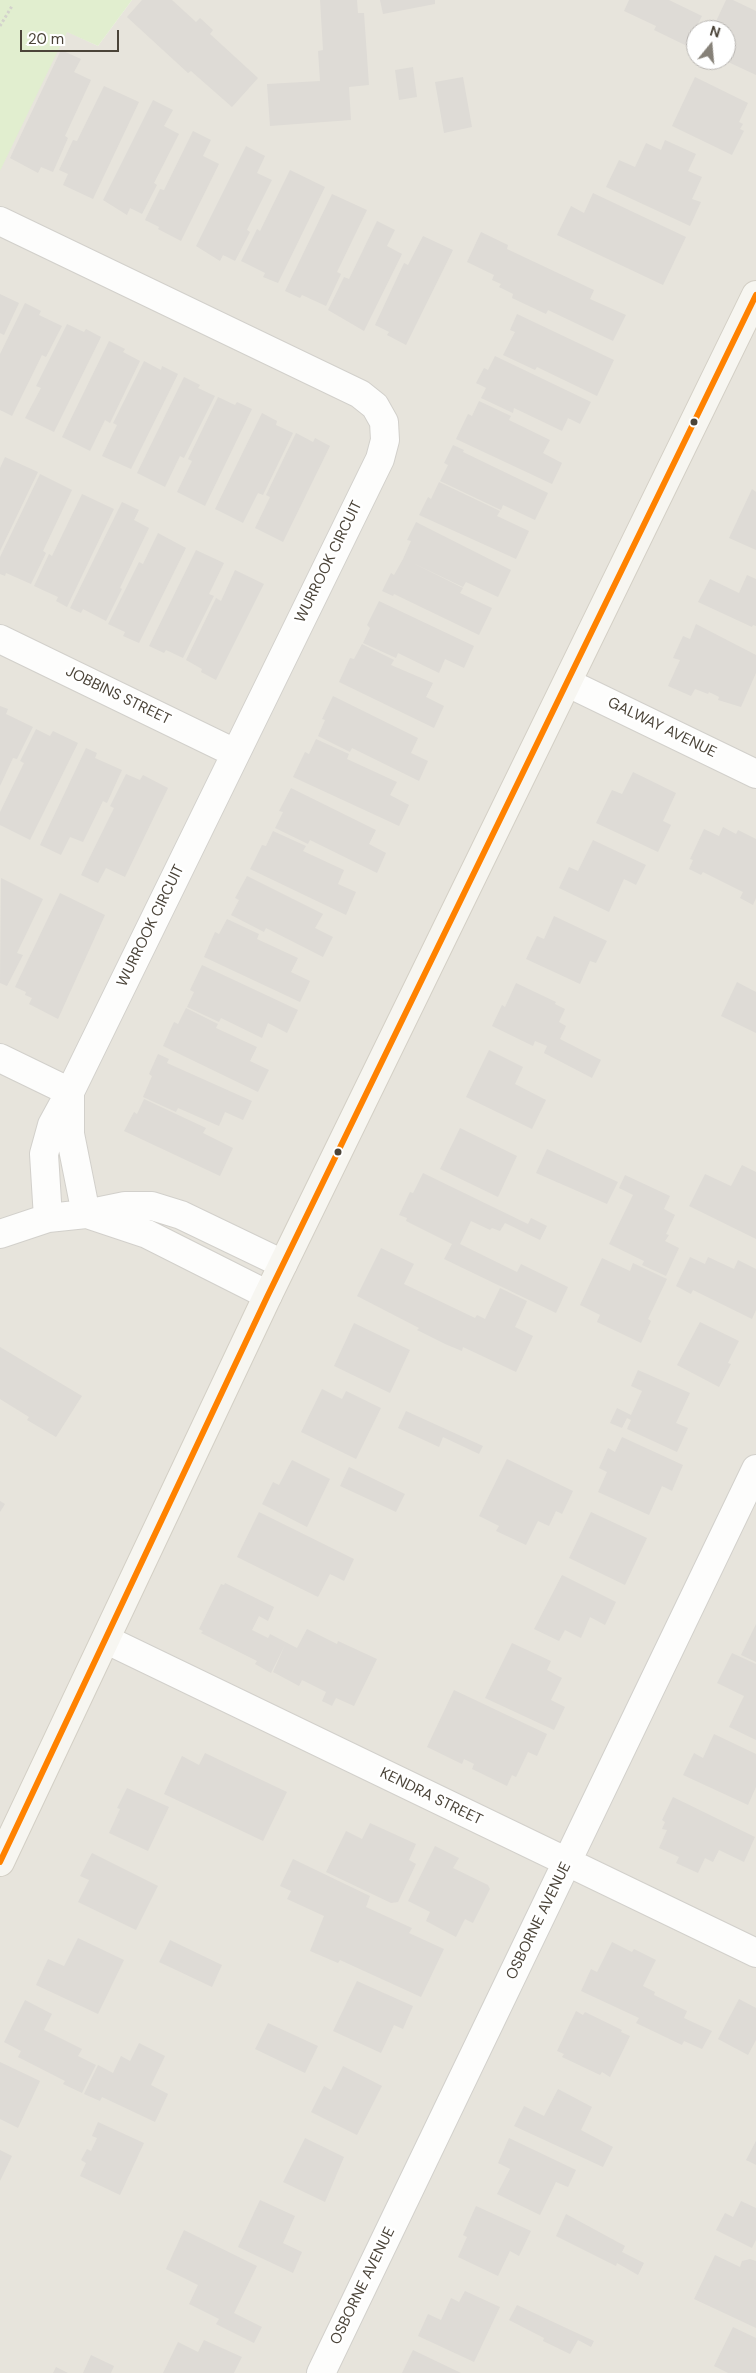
<!DOCTYPE html>
<style>
body{margin:0}
#map{position:relative;width:756px;height:2373px;overflow:hidden;background:#f4f2ee;font-family:"DM Sans",sans-serif}
canvas{display:block}
.north{position:absolute;left:686px;top:20px;width:50px;height:50px;box-sizing:border-box;background:#fff;border:1px solid #b7b4b0;border-radius:50%;rotate:17deg;font-size:14px;font-weight:700;line-height:20px;text-align:center;color:#4b4439}
.north::after{content:'';display:block;margin:auto;width:18px;height:22px;background:#868178;clip-path:polygon(50% 0,100% 100%,50% 72%,0 100%)}
.scale{position:absolute;left:20px;top:30px;width:99px;height:22px;box-sizing:border-box;border:2px solid #4b4439;border-top:0;padding-left:6px;font-size:15px;line-height:18px;white-space:nowrap;color:#4b4439;-webkit-text-stroke:4px #fff;paint-order:stroke}
</style>
<div id="map">
<canvas width="756" height="2373"></canvas>
<div class="north">N</div>
<div class="scale">20 m</div>
</div>
<script>
const ctx = document.querySelector('canvas').getContext('2d');
ctx.lineJoin = 'round';
function fill(path, color) { ctx.fillStyle = color; ctx.fill(path, 'evenodd'); }
const toPath = rows => new Path2D(rows.map(r => 'M' + r).join(''));
function stroke(path, color, width, dash) { ctx.strokeStyle = color; ctx.lineWidth = width; ctx.lineCap = dash ? 'butt' : 'round'; ctx.setLineDash(dash || []); ctx.stroke(path); }
function label(font, color, halo, rows, align = 'center') {
  ctx.font = font + ' "DM Sans",sans-serif'; ctx.lineWidth = 5; ctx.setLineDash([]); ctx.textBaseline = 'middle'; ctx.strokeStyle = halo; ctx.fillStyle = color; for (const [text, x, y, turn = 0] of rows) {
    ctx.save(); ctx.translate(x, y); ctx.rotate((+turn || 0) * Math.PI / 180); ctx.textAlign = isNaN(turn) ? turn : align; if (halo) ctx.strokeText(text, 0, 0); ctx.fillText(text, 0, 0); ctx.restore();
  }
}
fill(toPath([
 [0,0,98,46,132,0,756,0,756,2373,0,2373],
 [696,30,726,30,726,60,696,60]
]), '#e7e4dc');
fill(toPath([
 [0,0,132,0,98,46,67,32,0,171]
]), '#e1eecf');
fill(toPath([
 [142,0,172,0,196,22,200,18,213,30,210,34,258,78,232,107,191,71,188,73,127,17],
 [320,0,357,0,358,13,364,13,369,85,349,87,351,120,270,126,267,84,320,81,318,51,323,50],
 [380,0,435,0,435,4,383,14],
 [629,0,669,0,702,16,687,46,654,30,656,26,624,11],
 [726,0,733,0,756,11,756,75,726,61,726,30,712,30],
 [61,50,81,59,74,72,91,80,65,136,68,138,53,172,41,167,38,173,10,158],
 [413,67,417,97,399,100,395,70],
 [463,77,472,127,444,133,435,82],
 [695,77,748,103,739,122,743,124,740,129,744,131,732,155,672,126],
 [104,86,139,102,93,199,63,185,68,174,59,170,73,140,77,141],
 [153,100,173,110,164,126,179,134,154,183,157,185,142,214,130,208,127,215,103,200],
 [193,131,211,140,203,156,219,164,181,241,158,229,159,227,145,220,160,189,164,190],
 [665,140,696,154,688,171,702,177,692,199,701,202,690,226,606,187,619,160,635,167,646,143,661,150],
 [246,146,265,156,257,173,272,180,247,230,250,232,235,261,223,255,220,261,196,246],
 [290,170,325,187,278,283,263,277,265,273,241,261,257,229,260,231],
 [593,193,686,237,663,285,557,235,571,206,584,213],
 [332,194,367,210,337,272,341,274,326,306,302,295,300,298,285,291],
 [377,221,395,230,387,246,402,254,364,331,328,310,344,277,349,279],
 [481,232,508,245,507,249,594,290,590,299,626,315,613,341,548,310,546,314,512,298,513,294,499,287,501,284,492,280,494,275,467,262],
 [423,236,453,250,406,345,387,335,389,332,375,325,404,263,408,265],
 [0,294,19,303,4,335,0,333],
 [25,303,41,311,39,315,62,326,46,357,42,355,12,416,0,410,0,354],
 [517,314,614,360,597,396,537,367,535,370,503,355,515,332,510,330],
 [67,324,84,332,86,329,101,337,54,432,25,418,41,388,36,386],
 [109,341,125,349,123,352,140,361,110,423,105,420,90,451,62,437],
 [495,356,591,402,580,424,568,418,562,431,514,408,513,413,481,398,486,388,476,383,484,368,488,370],
 [144,361,161,370,162,366,178,374,131,469,102,456,117,425,113,423],
 [184,377,200,385,198,388,215,396,184,458,180,456,165,487,137,473],
 [218,397,235,405,237,402,252,409,205,506,177,492,192,461,188,459],
 [479,401,511,416,509,420,550,440,543,453,562,463,552,484,456,439,468,414,472,416],
 [262,413,277,421,276,425,293,433,263,495,258,493,243,523,215,509],
 [296,433,313,442,315,438,330,446,283,542,255,528,270,497,266,495],
 [453,445,464,450,463,452,548,493,535,520,503,505,501,510,440,481,448,465,444,463],
 [5,457,38,472,0,551,0,468],
 [40,474,72,490,43,551,46,553,31,584,6,573,5,576,0,574,0,557],
 [439,482,500,511,497,516,529,531,516,559,419,515,428,497,431,499],
 [752,489,756,492,756,550,729,538],
 [82,494,114,509,67,607,56,601,58,597,34,586,49,554,52,556],
 [122,502,139,510,134,520,149,528,120,588,122,589,106,621,83,609,81,613,70,608],
 [416,522,511,570,498,597,466,582,463,587,413,563,463,588,460,593,492,608,479,635,394,594,393,596,382,591,391,573,394,575,403,559,411,541,407,540],
 [158,533,186,548,139,643,123,636,125,632,108,624,139,562,143,564],
 [196,550,224,563,209,594,214,596,183,658,166,650,164,653,149,646],
 [235,570,264,584,216,680,201,672,202,669,186,660,216,598,221,601],
 [747,575,756,579,756,626,753,625,752,627,698,602,710,579,739,593],
 [379,601,474,646,464,668,445,659,439,673,398,653,396,658,363,643,370,628,367,625],
 [696,624,756,655,756,673,741,707,718,700,719,697,709,692,708,694,695,689,691,696,668,686,680,660,673,658,683,636,690,639],
 [362,644,394,660,391,665,433,683,426,697,444,706,434,728,339,682,350,658,354,659],
 [333,696,418,738,411,753,428,761,419,781,352,748,350,752,318,736,325,720,322,719],
 [0,706,8,709,6,714,33,727,17,759,13,758,0,786],
 [36,729,50,736,53,731,78,743,30,840,0,825,0,812,24,763,20,761],
 [316,739,349,754,347,759,397,782,390,795,409,805,399,826,293,777,305,752,309,754],
 [86,748,97,753,95,758,122,770,107,803,103,801,83,842,70,837,61,855,40,845],
 [633,772,676,793,663,821,671,825,658,852,596,823,612,790,622,794],
 [126,774,140,780,143,775,168,788,125,877,106,868,98,883,81,875,114,808,110,806],
 [291,788,376,830,369,844,386,853,377,873,310,840,308,844,275,828,283,812,279,811],
 [723,827,736,834,738,830,756,839,756,898,753,905,740,898,743,892,703,872,701,875,689,869,693,860,690,859,704,829,719,836],
 [273,831,306,846,303,851,344,870,338,884,356,892,346,915,250,869,262,845,266,846],
 [593,840,646,865,636,885,624,879,609,912,559,888,569,867,578,871],
 [247,876,323,914,315,928,333,937,323,957,266,928,264,932,231,915,239,900,235,898],
 [1,878,43,899,17,953,23,955,7,986,0,983],
 [60,893,105,915,58,1019,29,1004,32,998,25,995,26,992,15,987],
 [554,916,607,941,596,963,590,961,580,984,526,959,537,936,544,939],
 [227,919,259,934,257,939,298,958,291,972,310,981,300,1002,204,957,215,932,219,934],
 [202,965,298,1010,287,1033,268,1023,262,1038,221,1018,219,1022,187,1007,194,992,190,990],
 [737,982,756,992,756,1033,721,1016],
 [516,983,556,1002,555,1004,565,1009,559,1022,566,1026,560,1039,601,1060,592,1078,544,1053,547,1046,535,1041,533,1046,492,1026,502,1005,505,1007],
 [186,1008,218,1024,216,1028,257,1047,250,1061,269,1070,258,1092,163,1046,174,1022,178,1024],
 [489,1050,523,1067,515,1084,546,1100,532,1129,466,1097],
 [158,1054,169,1059,167,1063,252,1101,243,1120,225,1112,219,1126,178,1108,176,1112,143,1097,152,1076,149,1074],
 [144,1099,206,1128,203,1133,233,1148,220,1176,124,1131,134,1112,137,1114],
 [460,1128,517,1156,498,1197,440,1169],
 [547,1149,618,1182,607,1204,536,1173],
 [742,1165,756,1172,756,1239,689,1206,705,1174,731,1186],
 [423,1173,528,1224,531,1218,547,1226,540,1240,505,1223,500,1231,492,1228,490,1230,471,1221,460,1244,517,1272,521,1264,568,1287,556,1313,444,1259,452,1244,406,1221,407,1218,399,1215,410,1192,413,1193],
 [625,1175,670,1196,664,1209,675,1215,666,1234,669,1235,665,1241,679,1248,666,1276,642,1265,644,1261,609,1244,633,1195,619,1188],
 [381,1248,414,1264,404,1284,475,1318,477,1315,485,1319,500,1288,527,1301,515,1327,533,1336,516,1372,463,1347,462,1351,445,1344,417,1330,419,1328,357,1296],
 [690,1257,705,1264,708,1257,734,1269,738,1260,756,1269,756,1310,752,1319,693,1290,691,1294,676,1286],
 [602,1258,630,1271,633,1263,667,1279,648,1319,651,1321,641,1343,597,1322,600,1315,580,1305],
 [700,1322,739,1341,728,1363,731,1364,719,1387,677,1365],
 [354,1323,410,1350,390,1393,334,1366],
 [0,1347,82,1396,56,1437,27,1420,29,1417,0,1399],
 [638,1370,690,1393,676,1423,688,1428,677,1452,627,1429,631,1420,627,1418,622,1428,610,1423,617,1408,631,1415,642,1391,631,1386],
 [322,1389,342,1399,346,1391,381,1408,356,1459,301,1432],
 [406,1411,483,1446,479,1454,443,1437,439,1447,398,1428],
 [622,1437,683,1465,672,1491,662,1486,649,1515,598,1492,607,1472,599,1468,608,1448,615,1452],
 [507,1459,573,1491,562,1514,556,1511,549,1526,538,1521,526,1545,496,1531,499,1526,479,1516],
 [292,1460,330,1479,307,1527,262,1504,273,1482,279,1485],
 [349,1467,405,1494,396,1512,340,1486],
 [0,1501,5,1504,0,1512],
 [259,1512,354,1559,344,1581,330,1574,318,1597,237,1557],
 [591,1512,647,1538,625,1585,569,1558],
 [562,1575,616,1602,605,1625,590,1617,581,1638,565,1630,559,1641,534,1629],
 [225,1583,274,1607,268,1621,259,1616,252,1630,268,1638,270,1634,297,1648,307,1629,337,1644,338,1641,377,1659,354,1706,336,1698,332,1706,322,1701,326,1692,302,1680,299,1686,273,1672,285,1645,271,1673,255,1664,257,1661,201,1633,203,1631,199,1629,221,1584,224,1585],
 [756,1624,756,1662,741,1655],
 [512,1643,551,1661,547,1670,562,1678,551,1700,565,1707,554,1730,485,1698],
 [732,1653,756,1664,756,1740,729,1727,744,1696,717,1683],
 [454,1690,547,1734,537,1756,528,1752,516,1777,512,1775,507,1786,472,1769,474,1764,464,1759,462,1764,427,1747],
 [714,1734,756,1754,756,1787,748,1805,683,1775,694,1753,703,1758],
 [205,1753,287,1792,263,1841,164,1794,182,1756,199,1765],
 [127,1788,169,1807,148,1851,109,1833,120,1809,117,1808],
 [673,1797,755,1837,744,1862,719,1850,713,1862,705,1858,698,1873,676,1863,679,1857,659,1848,667,1830,662,1829,665,1822,662,1820],
 [370,1823,416,1844,409,1860,416,1864,398,1902,391,1903,326,1872,346,1831,362,1839],
 [435,1846,459,1858,453,1868,488,1885,490,1889,473,1923,465,1919,456,1937,426,1921,430,1912,408,1901],
 [92,1853,158,1886,136,1930,78,1902,89,1880,80,1876],
 [293,1859,370,1896,366,1907,412,1928,409,1933,444,1949,421,1997,340,1960,338,1963,310,1951,324,1916,287,1899,291,1891,280,1886],
 [78,1938,124,1960,98,2014,36,1985,48,1959,64,1966],
 [170,1940,222,1965,212,1987,159,1962],
 [612,1942,632,1952,634,1949,656,1960,643,1986,655,1992,654,1995,687,2011,684,2018,712,2031,702,2049,684,2041,682,2045,636,2023,639,2018,581,1991,591,1969,597,1972],
 [357,1981,413,2006,403,2029,394,2025,381,2053,333,2031],
 [739,1999,756,2008,756,2040,748,2055,718,2039],
 [25,2000,52,2014,44,2030,82,2049,78,2056,96,2065,82,2093,63,2084,65,2081,18,2057,21,2051,4,2042],
 [576,2011,583,2015,585,2012,622,2030,621,2032,630,2036,610,2077,602,2072,600,2075,562,2057,564,2054,557,2051],
 [268,2023,318,2046,305,2073,255,2049],
 [139,2043,165,2056,151,2085,168,2094,155,2122,102,2097,100,2101,84,2094,98,2065,113,2073,121,2056,130,2061],
 [0,2062,40,2081,18,2128,0,2119],
 [343,2066,382,2086,357,2135,311,2112,324,2086,331,2090],
 [558,2089,592,2107,581,2130,613,2147,603,2167,514,2126,524,2106,544,2116],
 [98,2122,144,2143,120,2195,80,2176,86,2163,81,2160,87,2149,91,2151,97,2138,92,2136],
 [305,2138,344,2157,325,2202,283,2182],
 [509,2138,576,2170,568,2187,556,2182,540,2215,497,2194,510,2169,498,2163],
 [756,2141,756,2165,746,2160],
 [0,2150,12,2156,0,2181],
 [260,2200,295,2216,283,2243,302,2252,293,2273,238,2247],
 [741,2201,756,2208,756,2240,752,2248,716,2230,725,2213,733,2217],
 [476,2206,531,2231,519,2256,510,2251,498,2276,458,2257,467,2237,463,2235],
 [566,2214,625,2246,622,2252,644,2263,638,2275,617,2263,616,2266,556,2236],
 [184,2230,257,2266,234,2313,262,2327,254,2343,216,2324,219,2319,189,2304,198,2285,166,2269],
 [715,2255,740,2267,742,2261,750,2259,756,2261,756,2328,694,2299],
 [465,2291,500,2307,474,2362,418,2336,428,2314,441,2320,451,2298,459,2302],
 [517,2305,594,2341,591,2347,578,2340,570,2354,543,2341,544,2338,509,2320],
 [733,2327,756,2338,756,2373,728,2373,714,2366],
 [204,2340,242,2357,234,2373,163,2373,178,2342,198,2352],
 [413,2350,461,2373,402,2373],
 [91,2355,114,2366,111,2373,83,2373],
 [56,2367,68,2373,53,2373]
]), '#dedbd6');
const minor = toPath([
 [0,221,360,394,375,406,384,422,385,440,380,459,70,1092,52,1125,44,1154,48,1218],
 [0,639,235,753],
 [568,683,756,774],
 [0,1058,70,1092],
 [70,1094,70,1134,86,1214],
 [87,1214,147,1234,268,1295],
 [0,1234,48,1218,86,1214,125,1206,152,1206,181,1215,283,1264],
 [107,1640,756,1953],
 [321,2373,756,1469]
]);
const secondary = toPath([
 [0,1862,268,1295,756,295]
]);
stroke(minor, '#d2d0cb', 30);
stroke(secondary, '#d3cfc5', 30);
stroke(toPath([
 [0,26,12,6]
]), '#d3d2cc', 3, [2.5, 2.5]);
stroke(minor, '#fdfdfc', 28);
stroke(secondary, '#f7f6f1', 28);
stroke(toPath([
 [0,1862,268,1295,756,295]
]), '#ff8200', 6);
for (const [x, y, r, color] of [
 [694,422,4.5,"#4b4439"],
 [338,1152,4.5,"#4b4439"]
]) { const dot = new Path2D(); dot.arc(x, y, r, 0, 2 * Math.PI); ctx.fillStyle = color; ctx.fill(dot); stroke(dot, '#fff', 2); }
label('15px', '#4b4439', '#fff', [
 ["WURROOK CIRCUIT",329,562,-64],
 ["JOBBINS STREET",118,696,26],
 ["GALWAY AVENUE",662,728,26],
 ["WURROOK CIRCUIT",151,926,-64],
 ["KENDRA STREET",431,1797,26],
 ["OSBORNE AVENUE",539,1921,-64],
 ["OSBORNE AVENUE",363,2286,-64]
]);
</script>
